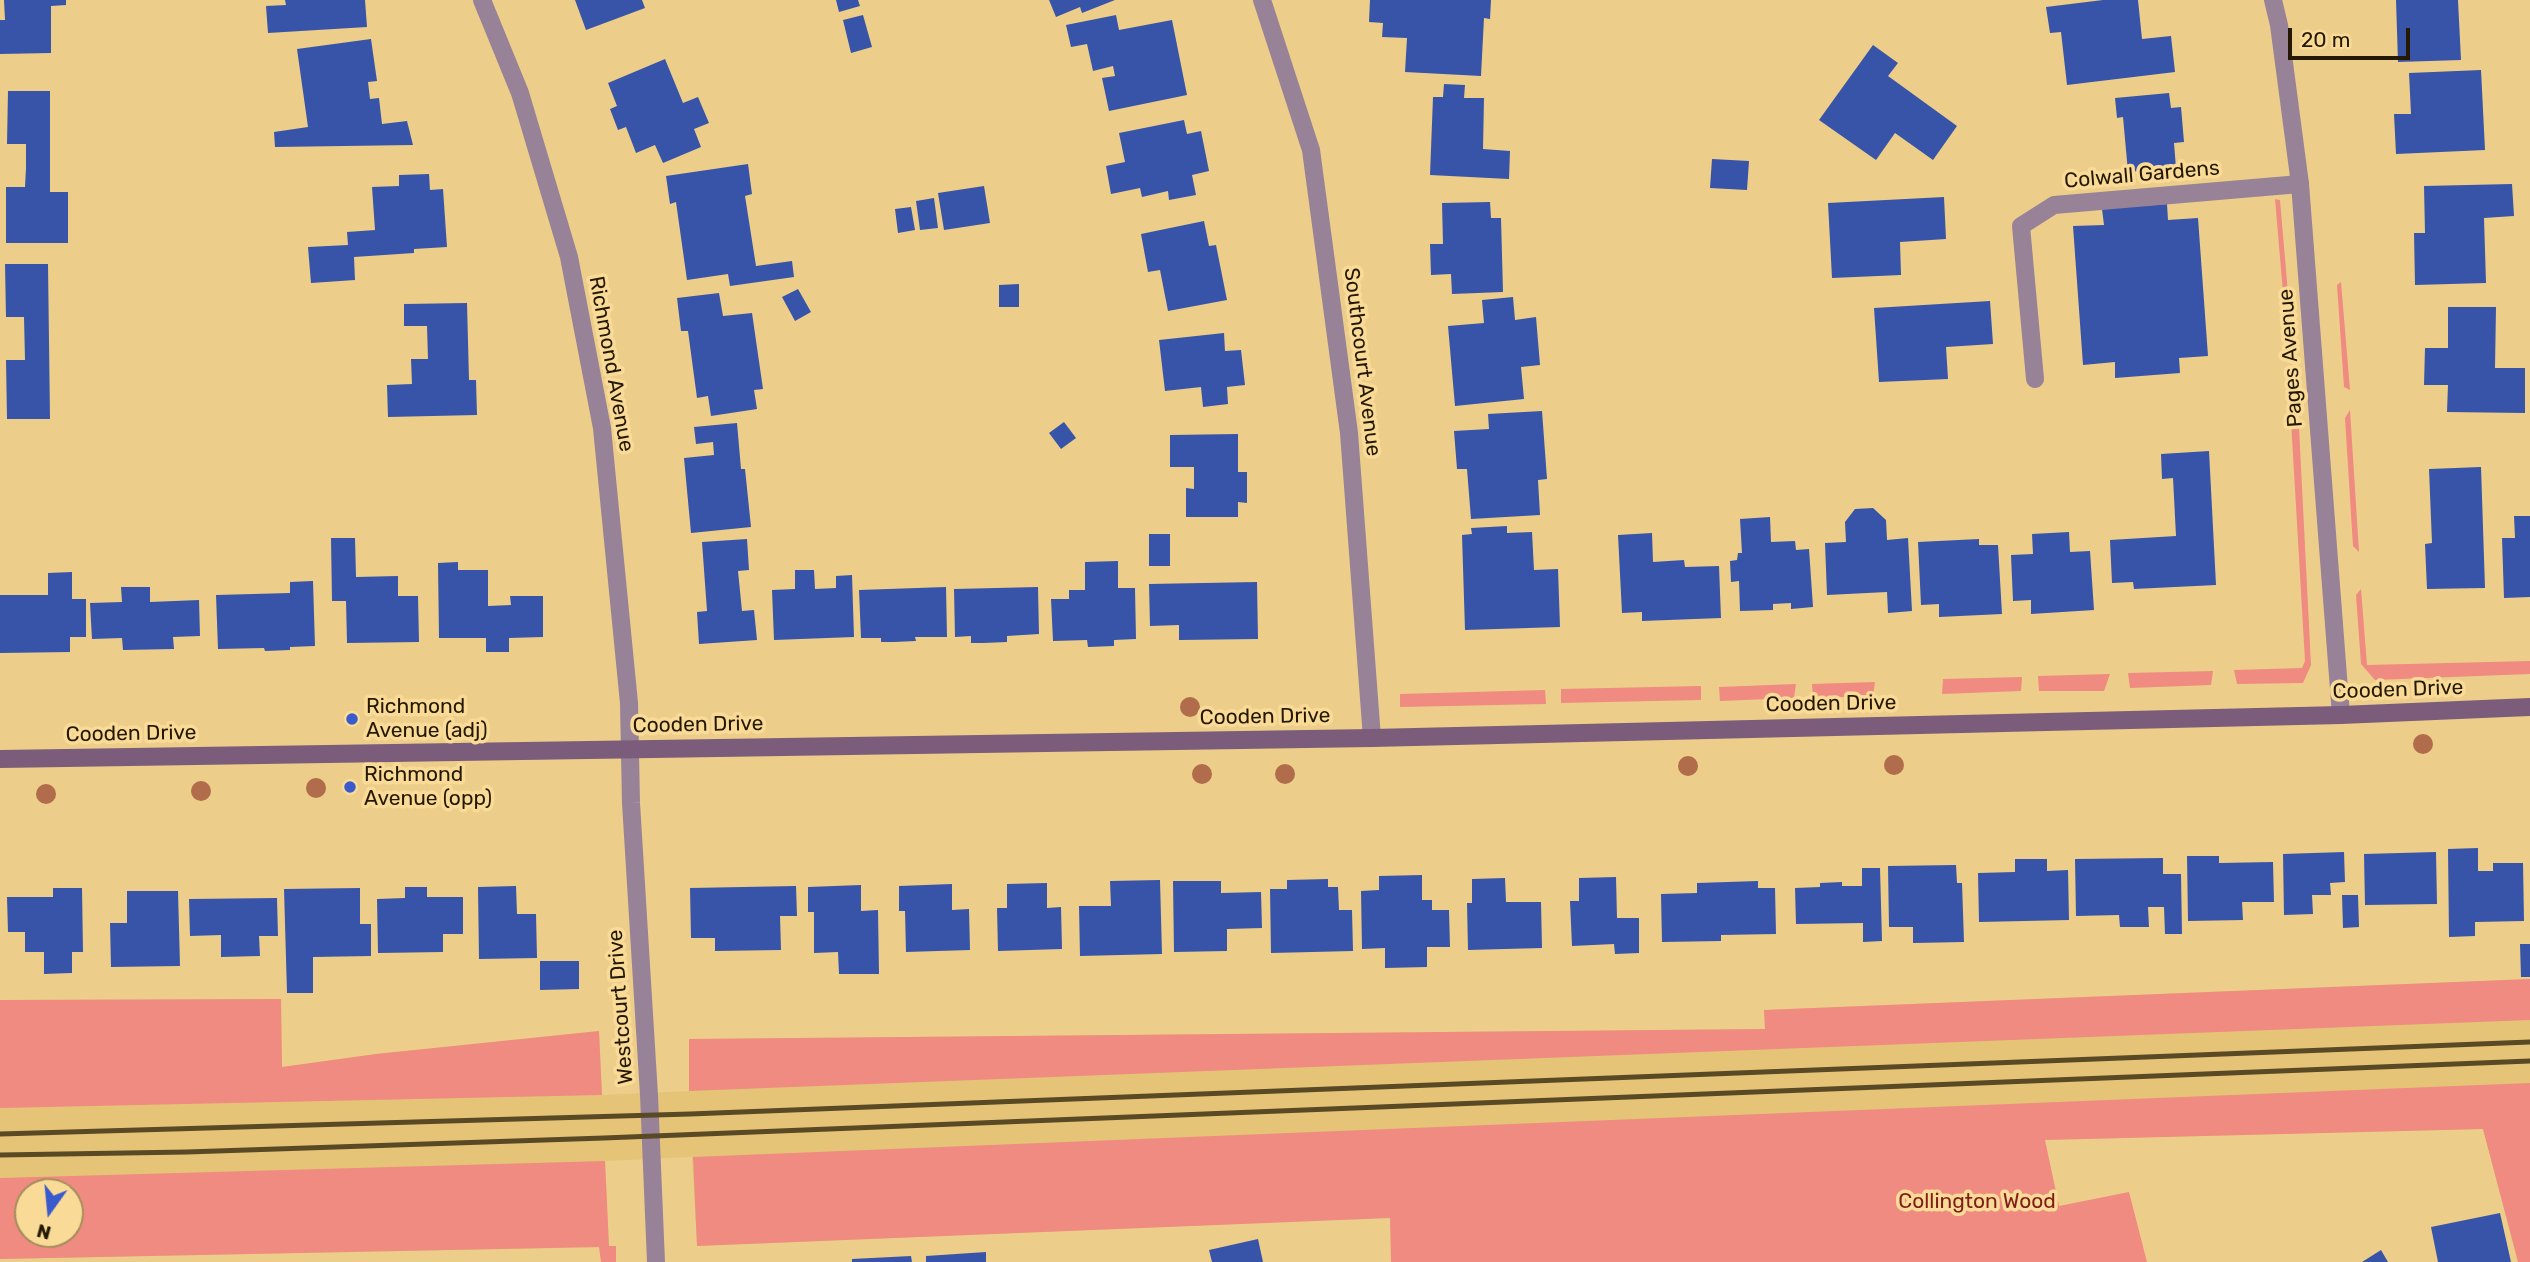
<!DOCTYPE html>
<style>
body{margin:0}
#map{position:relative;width:2530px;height:1262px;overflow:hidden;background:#ecce8a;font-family:Rubik,sans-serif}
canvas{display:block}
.north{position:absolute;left:14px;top:1178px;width:70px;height:70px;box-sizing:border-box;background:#f9db97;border:2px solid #a48d5b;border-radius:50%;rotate:195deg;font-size:19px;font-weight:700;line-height:28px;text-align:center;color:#241900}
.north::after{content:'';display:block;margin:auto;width:24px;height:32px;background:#395bcd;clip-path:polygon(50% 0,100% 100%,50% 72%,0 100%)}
.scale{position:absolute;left:2288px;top:28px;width:122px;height:32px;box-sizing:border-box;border:4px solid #241900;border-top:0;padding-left:9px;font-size:21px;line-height:24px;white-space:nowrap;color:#241900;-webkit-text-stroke:5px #f9db97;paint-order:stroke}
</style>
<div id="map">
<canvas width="2530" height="1262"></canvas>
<div class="north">N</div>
<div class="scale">20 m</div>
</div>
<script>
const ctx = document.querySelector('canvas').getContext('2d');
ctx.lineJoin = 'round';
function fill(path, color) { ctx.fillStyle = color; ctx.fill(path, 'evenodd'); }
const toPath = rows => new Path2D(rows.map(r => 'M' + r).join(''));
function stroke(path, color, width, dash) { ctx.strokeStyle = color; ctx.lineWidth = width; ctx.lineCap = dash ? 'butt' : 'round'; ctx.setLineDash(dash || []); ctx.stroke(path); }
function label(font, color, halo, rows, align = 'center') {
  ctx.font = font + ' Rubik,sans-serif'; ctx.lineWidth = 7; ctx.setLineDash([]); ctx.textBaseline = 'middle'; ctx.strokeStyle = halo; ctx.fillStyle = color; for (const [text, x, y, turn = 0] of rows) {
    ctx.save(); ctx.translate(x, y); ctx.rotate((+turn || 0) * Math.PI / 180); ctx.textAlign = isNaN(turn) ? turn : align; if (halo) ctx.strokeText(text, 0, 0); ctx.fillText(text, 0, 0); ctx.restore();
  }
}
fill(toPath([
 [2530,979,2530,1262,2518,1262,2483,1129,2044,1140,1767,1202,697,1246,692,1157,605,1161,609,1247,0,1259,0,1000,281,999,282,1067,376,1054,599,1031,602,1095,689,1091,689,1039,1765,1029,1764,1010],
 [28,1192,70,1192,70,1234,28,1234]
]), '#e5c478');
fill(toPath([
 [2275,199,2280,200,2291,328,2286,328],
 [2341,282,2350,390,2344,387,2337,285],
 [2296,368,2311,665,2303,683,2237,684,2234,670,2302,668,2305,661,2288,369],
 [2350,410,2359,552,2353,546,2345,418],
 [2361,589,2367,665,2530,661,2530,674,2375,680,2361,664,2356,595],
 [2213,671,2211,685,2130,688,2128,673],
 [2110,674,2104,691,2039,691,2038,676],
 [2022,677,2021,691,1942,694,1943,679],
 [1875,682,1873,696,1813,698,1812,684],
 [1796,684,1794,698,1720,701,1719,687],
 [1701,686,1701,700,1561,703,1561,689],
 [1545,690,1546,704,1400,707,1400,694],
 [2530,979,2530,1020,689,1091,689,1039,1765,1029,1764,1010],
 [281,999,282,1067,376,1054,599,1031,602,1095,0,1108,0,1000],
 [2530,1083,2530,1262,2518,1262,2483,1129,2045,1140,2059,1206,2129,1192,2147,1262,1391,1262,1390,1218,697,1246,693,1157],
 [605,1161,609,1246,616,1246,616,1262,601,1262,599,1247,0,1259,0,1178],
 [28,1192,70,1192,70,1234,28,1234]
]), '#ef8b80');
fill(toPath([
 [4,0,66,0,66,5,51,6,51,53,0,54,0,20,5,20],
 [285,0,365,0,367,27,268,33,266,6,286,5],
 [575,0,642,0,645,8,586,30],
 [836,0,858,0,860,6,839,12],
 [1049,0,1115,0,1082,13,1080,7,1056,17],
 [1370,0,1491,0,1490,19,1484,18,1481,76,1405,72,1407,38,1382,37,1383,23,1369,22],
 [2103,0,2138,0,2142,39,2171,36,2175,72,2067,85,2061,32,2050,33,2046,7],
 [2396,0,2458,0,2461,60,2398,62],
 [863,15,872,47,851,53,843,20],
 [1116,15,1119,30,1172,20,1187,95,1109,111,1102,78,1115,76,1113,66,1093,71,1087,44,1071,47,1066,25],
 [371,39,377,81,368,82,370,99,379,98,382,124,407,121,413,145,275,147,274,132,308,127,297,49],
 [1873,45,1898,63,1888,76,1957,126,1933,160,1895,133,1876,160,1819,120],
 [665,59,683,103,698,97,709,123,694,129,701,147,663,163,655,145,636,153,626,127,618,130,610,109,617,106,608,83],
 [2481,70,2485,150,2396,154,2394,114,2411,114,2409,73],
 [1444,84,1465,85,1464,98,1484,98,1483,149,1510,151,1509,179,1430,175,1433,97,1443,97],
 [8,91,50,91,50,192,68,192,68,243,6,243,6,187,25,187,26,168,26,144,7,144],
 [2169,93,2171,108,2181,107,2184,142,2174,143,2176,168,2128,172,2123,117,2117,118,2115,98],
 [1184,120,1187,134,1201,131,1209,171,1192,175,1196,195,1169,200,1168,191,1142,197,1140,188,1111,194,1106,166,1125,162,1119,133],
 [1712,159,1749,161,1747,190,1710,188],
 [748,164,752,194,745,196,756,266,792,261,794,277,730,286,728,274,687,280,676,202,670,204,666,176],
 [429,174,430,190,443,189,447,247,414,249,414,253,354,257,355,280,311,283,308,247,348,245,347,232,375,230,372,187,399,186,399,175],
 [2512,184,2514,216,2484,218,2486,283,2415,285,2414,233,2425,233,2424,186],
 [984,186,990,223,944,230,938,193],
 [1944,197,1946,239,1900,242,1901,275,1832,278,1828,203],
 [934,198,938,228,920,230,916,201],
 [1490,202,1491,218,1501,218,1503,292,1452,294,1451,274,1431,275,1430,244,1443,244,1442,203],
 [2167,204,2168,220,2198,218,2208,356,2179,358,2180,373,2115,378,2115,362,2083,365,2073,226,2104,225,2102,209],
 [911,207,915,230,898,233,895,209],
 [1204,221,1209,246,1216,245,1227,300,1168,311,1160,270,1148,272,1141,234],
 [5,264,48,264,50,419,7,419,6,360,25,360,24,317,6,317],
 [1019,284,1019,307,999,307,999,285],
 [798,289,811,312,795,321,782,297],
 [719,293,723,316,752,313,763,389,754,390,757,409,711,416,708,396,697,398,688,331,681,331,677,298],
 [1513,297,1515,320,1536,317,1540,365,1521,367,1524,399,1455,406,1448,326,1484,323,1482,300],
 [1990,301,1993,344,1946,347,1948,379,1879,382,1874,308],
 [467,303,469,380,476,380,477,415,388,417,387,385,412,384,411,359,428,359,427,326,404,326,404,304],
 [2448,307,2496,307,2495,368,2525,368,2525,413,2447,412,2448,385,2424,385,2425,348,2448,348],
 [1224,333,1225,351,1241,350,1245,385,1227,387,1228,404,1203,407,1201,387,1165,391,1159,340],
 [1542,411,1547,479,1538,480,1540,515,1471,519,1467,469,1457,469,1454,431,1489,429,1488,414],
 [1064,422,1076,438,1061,449,1049,433],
 [737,423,741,469,745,469,751,527,691,533,684,458,714,455,713,442,696,444,694,427],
 [1238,434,1238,472,1247,472,1247,503,1238,502,1238,517,1186,517,1186,488,1194,489,1194,467,1170,467,1170,435],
 [2209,451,2216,585,2134,589,2133,582,2112,583,2110,540,2176,536,2173,478,2162,479,2161,454],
 [2481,467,2485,588,2427,589,2425,544,2432,543,2429,469],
 [1873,508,1886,520,1887,540,1908,538,1912,611,1888,613,1887,592,1827,595,1825,543,1846,542,1845,522,1855,509],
 [2514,516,2530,516,2530,597,2504,598,2502,538,2515,538],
 [1770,517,1771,542,1795,541,1796,550,1809,549,1813,607,1791,609,1791,603,1773,604,1773,610,1740,611,1739,581,1731,582,1730,561,1737,560,1738,553,1742,553,1740,519],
 [1507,526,1507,533,1532,532,1534,570,1558,569,1560,627,1465,630,1462,535,1472,534,1471,528],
 [2069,532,2070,552,2090,551,2094,610,2031,614,2031,600,2013,601,2011,555,2033,554,2032,534],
 [1652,533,1653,562,1684,560,1685,567,1719,566,1721,618,1642,621,1642,612,1622,613,1618,535],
 [1149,534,1170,534,1170,566,1149,566],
 [331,538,355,538,356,577,398,576,398,596,418,596,419,642,347,643,346,601,332,601],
 [747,539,749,570,738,571,742,611,754,610,757,640,699,644,697,612,707,611,702,542],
 [1979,539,1979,545,1998,545,2002,614,1939,617,1939,604,1921,605,1918,542],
 [1118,561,1118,588,1135,588,1136,639,1114,640,1114,646,1088,647,1087,640,1053,641,1051,599,1069,599,1069,590,1085,590,1085,562],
 [458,562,458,570,488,570,488,606,511,605,510,596,543,596,543,637,509,638,509,652,486,652,486,638,439,638,438,563],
 [795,570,814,570,815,589,836,588,836,576,852,575,854,637,774,640,772,590,795,589],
 [72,572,72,599,86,599,86,637,70,637,70,652,0,653,0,595,48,595,48,573],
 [313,581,315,646,290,647,290,650,265,651,264,648,218,649,216,595,290,593,290,582],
 [1257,582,1258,639,1179,640,1179,625,1150,626,1149,584],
 [121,587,150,587,150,602,199,600,200,636,173,637,174,649,123,650,122,638,92,639,90,603,122,602],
 [946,587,947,637,915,637,916,641,894,642,881,642,881,638,861,638,859,590],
 [1038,587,1039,634,1007,636,1007,642,983,643,971,643,971,636,955,637,954,589],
 [2478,848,2478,871,2493,871,2493,863,2523,863,2524,921,2475,922,2475,936,2449,937,2448,849],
 [2344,852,2345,882,2330,883,2331,895,2312,895,2313,914,2284,915,2283,854],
 [2436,852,2437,904,2365,905,2364,854],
 [2187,856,2219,856,2219,863,2273,862,2274,902,2242,902,2243,920,2188,921],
 [2163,858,2163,874,2181,874,2182,934,2165,934,2164,907,2148,907,2149,927,2120,927,2119,915,2076,916,2075,859],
 [2015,859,2047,859,2047,871,2068,870,2069,920,1979,922,1978,873,2015,872],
 [1956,865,1957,883,1962,883,1964,942,1913,943,1913,927,1889,927,1888,866],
 [1862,868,1880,868,1882,941,1863,942,1863,923,1796,924,1795,888,1820,887,1820,883,1842,882,1842,886,1862,886],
 [1422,875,1422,900,1432,900,1432,910,1449,910,1450,947,1427,947,1427,967,1385,968,1385,948,1362,949,1361,891,1379,890,1379,876],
 [1616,877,1617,918,1639,918,1639,953,1615,954,1614,944,1572,946,1570,901,1579,901,1579,878],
 [1505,878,1506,902,1541,902,1542,948,1468,950,1467,903,1472,903,1472,879],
 [1328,879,1328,887,1338,887,1339,910,1352,910,1353,951,1271,953,1270,889,1287,889,1287,880],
 [1160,880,1162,954,1080,956,1079,906,1111,906,1110,881],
 [1173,881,1221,881,1221,893,1261,892,1262,928,1227,929,1227,951,1174,952],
 [1758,881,1758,888,1775,888,1776,934,1721,935,1721,941,1662,942,1661,894,1697,893,1697,883],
 [1047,883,1047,908,1061,907,1062,949,998,951,997,908,1007,908,1007,884],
 [952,884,952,910,969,909,970,950,906,952,905,911,899,911,899,886],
 [861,885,861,911,878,910,879,974,839,974,838,952,814,953,814,912,808,912,808,887],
 [516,886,517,914,536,914,537,958,479,959,478,887],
 [796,886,797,916,780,916,781,950,715,951,715,938,691,938,690,888],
 [405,887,427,887,427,897,463,897,463,934,443,934,443,952,378,953,377,899,405,898],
 [53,888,82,888,83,952,72,952,72,973,44,974,44,952,25,952,25,932,8,932,7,897,53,897],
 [360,888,360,924,371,924,371,956,313,957,313,993,287,993,284,889],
 [127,891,178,891,180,966,111,967,110,923,127,923],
 [2342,895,2358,895,2359,927,2343,928],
 [277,898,278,936,259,936,260,956,221,957,221,935,190,936,189,899],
 [2520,944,2530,944,2530,977,2521,977],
 [540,961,579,961,579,989,540,990],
 [2500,1213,2511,1262,2438,1262,2431,1227],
 [1258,1239,1263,1262,1212,1262,1209,1250],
 [2381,1250,2388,1262,2362,1262],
 [986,1252,986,1262,926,1262,926,1256],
 [911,1256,912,1262,852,1262,852,1259]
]), '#3854a9');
stroke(toPath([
 [2035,379,2021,226,2054,205,2300,184]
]), '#988298', 18);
stroke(toPath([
 [1262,0,1311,150,1349,433,1372,738],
 [2273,0,2279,25,2300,184,2341,715]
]), '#988298', 18);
stroke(toPath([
 [482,0,520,93,569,257,602,428,629,703,631,803,649,1095,656,1262]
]), '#988298', 18);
stroke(toPath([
 [0,759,1372,738,2341,715,2530,707]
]), '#7c5c7b', 18);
stroke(toPath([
 [0,1134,690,1114,2530,1042],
 [0,1155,187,1152,604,1138,2530,1061]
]), '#594924', 5);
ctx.fillStyle = '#b16c4c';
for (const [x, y] of [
 [1190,707],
 [2423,744],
 [1894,765],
 [1688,766],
 [1202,774],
 [1285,774],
 [316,788],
 [201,791],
 [46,794]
]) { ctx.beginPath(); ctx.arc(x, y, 10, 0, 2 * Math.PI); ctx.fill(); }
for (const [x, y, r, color] of [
 [352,719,7,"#395bcd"],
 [350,787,7,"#395bcd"]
]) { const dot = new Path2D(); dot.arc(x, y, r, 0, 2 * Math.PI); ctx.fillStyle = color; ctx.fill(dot); stroke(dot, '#f9db97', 2.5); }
label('21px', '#241900', '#f9db97', [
 ["Colwall Gardens",2142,175,-5],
 ["Pages Avenue",2291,358,-94],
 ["Southcourt Avenue",1362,362,83],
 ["Richmond Avenue",611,364,80],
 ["Cooden Drive",2398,690,-2],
 ["Cooden Drive",1831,704,-1],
 ["Cooden Drive",1265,717,-1],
 ["Cooden Drive",698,725,-1],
 ["Cooden Drive",131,734,-1],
 ["Westcourt Drive",621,1007,-94]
]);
label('21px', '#241900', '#f9db97', [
 ["Richmond",366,707],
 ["Avenue (adj)",366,731],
 ["Richmond",364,775],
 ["Avenue (opp)",364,799]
], 'left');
label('21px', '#801c1a', '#f9db97', [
 ["Collington Wood",1977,1202]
]);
</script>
